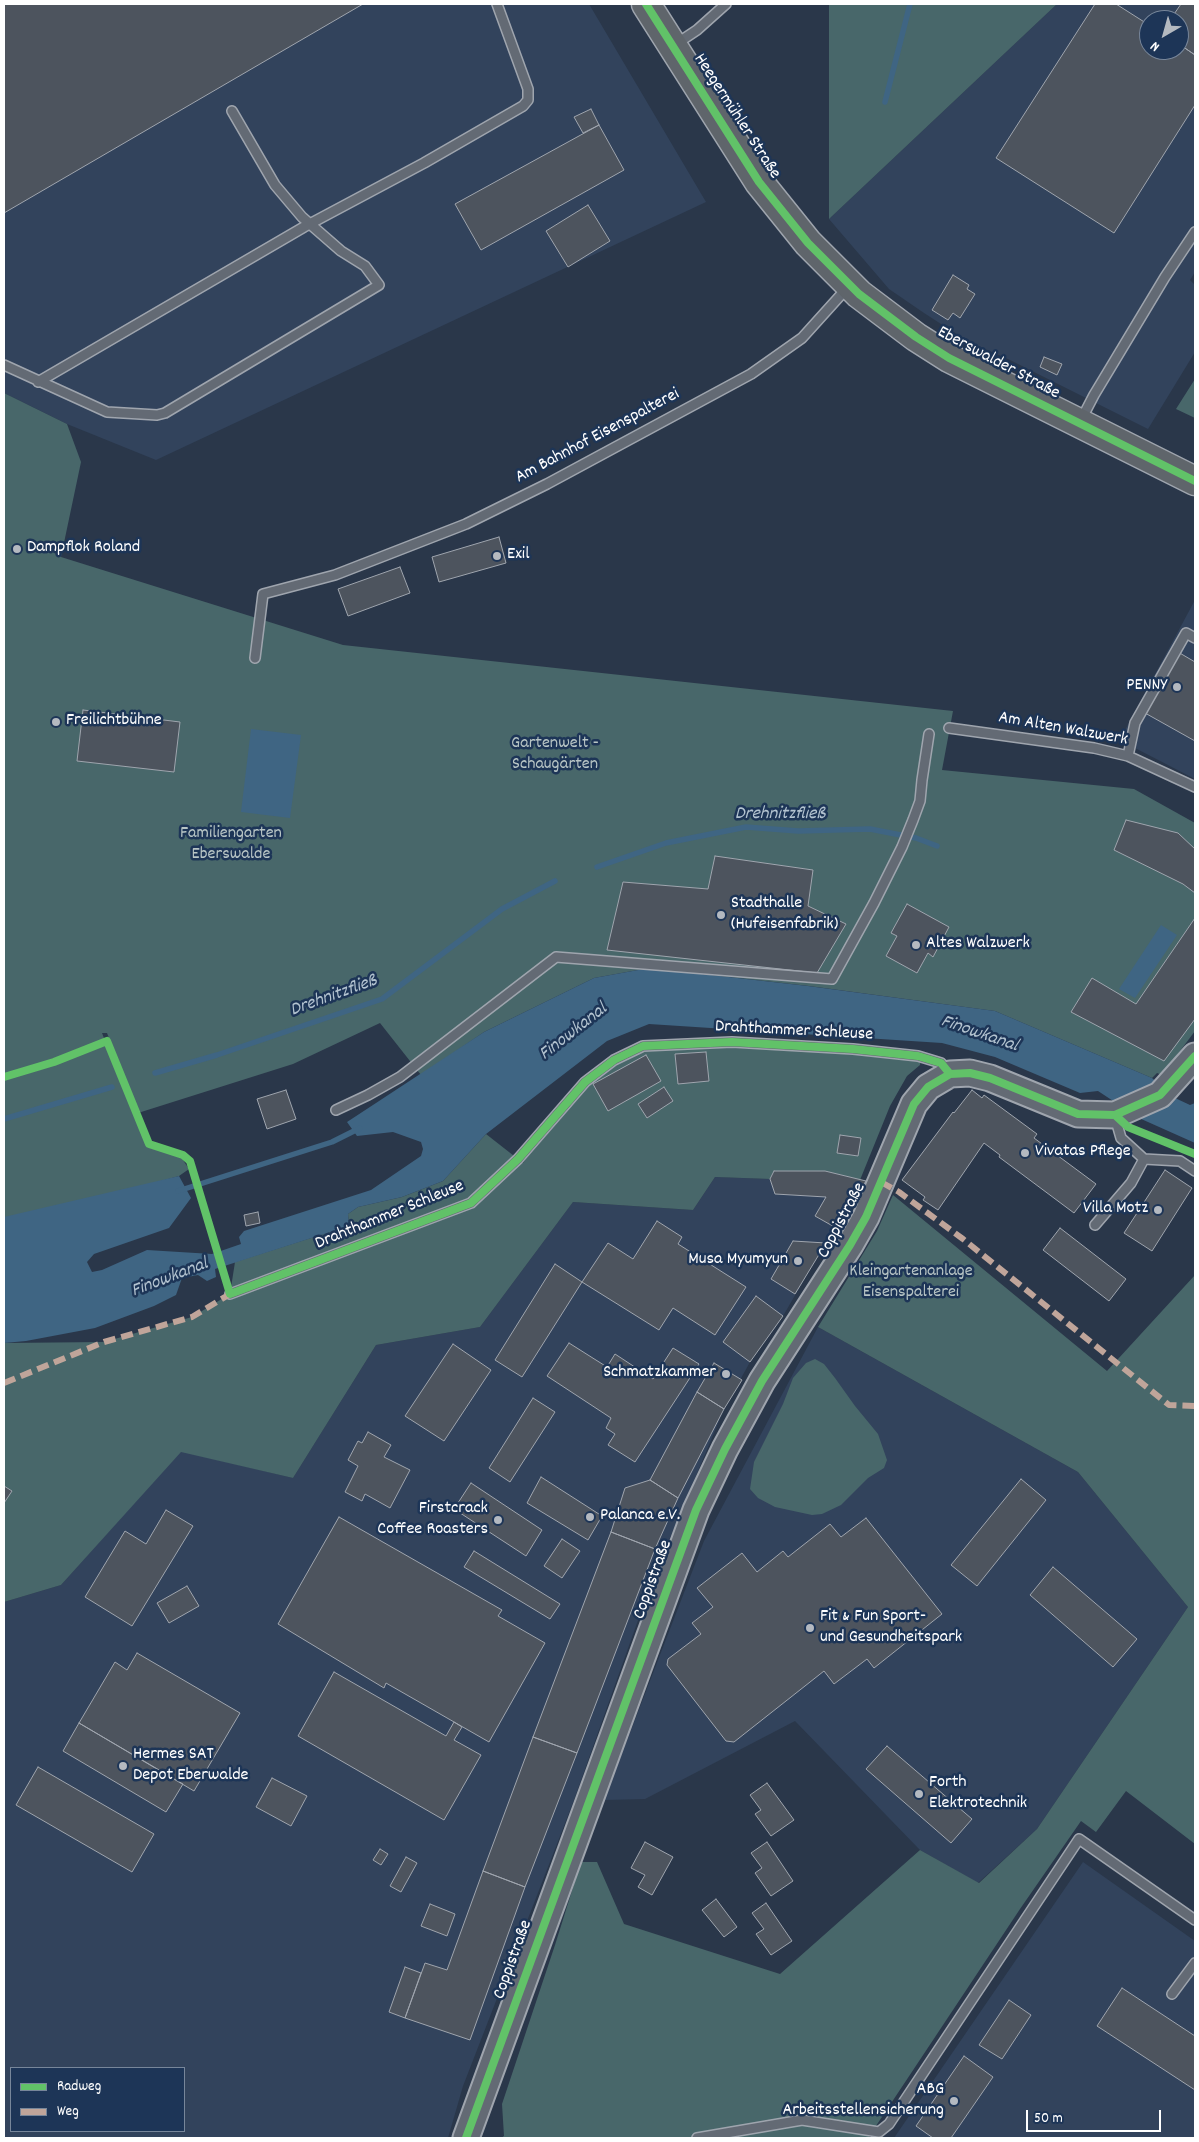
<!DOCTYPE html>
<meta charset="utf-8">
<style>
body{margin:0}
#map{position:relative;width:1199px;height:2142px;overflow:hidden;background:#2a374a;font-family:Dekko,sans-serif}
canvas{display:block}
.frame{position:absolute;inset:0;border:5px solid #fff;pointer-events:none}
.legend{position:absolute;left:10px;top:2067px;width:175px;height:65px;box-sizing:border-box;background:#1d3557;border:1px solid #77869a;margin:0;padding:6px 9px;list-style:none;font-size:15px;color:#fff}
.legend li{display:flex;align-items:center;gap:10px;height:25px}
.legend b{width:25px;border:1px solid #77869a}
.north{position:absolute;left:1139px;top:10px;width:50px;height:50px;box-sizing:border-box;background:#1d3557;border:1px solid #77869a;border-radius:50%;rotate:218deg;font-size:14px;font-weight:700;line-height:20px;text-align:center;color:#fff}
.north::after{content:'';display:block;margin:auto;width:18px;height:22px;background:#b4b9c0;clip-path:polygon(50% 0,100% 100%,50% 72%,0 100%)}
.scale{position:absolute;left:1026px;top:2110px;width:135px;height:22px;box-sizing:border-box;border:2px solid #fff;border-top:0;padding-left:6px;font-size:15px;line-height:18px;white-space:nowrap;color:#fff;-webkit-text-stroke:4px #1d3557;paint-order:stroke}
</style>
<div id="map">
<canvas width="1199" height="2142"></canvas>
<div class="frame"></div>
<ul class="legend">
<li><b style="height:6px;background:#61c268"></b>Radweg</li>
<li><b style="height:6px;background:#c0a59a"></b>Weg</li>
</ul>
<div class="north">N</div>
<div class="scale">50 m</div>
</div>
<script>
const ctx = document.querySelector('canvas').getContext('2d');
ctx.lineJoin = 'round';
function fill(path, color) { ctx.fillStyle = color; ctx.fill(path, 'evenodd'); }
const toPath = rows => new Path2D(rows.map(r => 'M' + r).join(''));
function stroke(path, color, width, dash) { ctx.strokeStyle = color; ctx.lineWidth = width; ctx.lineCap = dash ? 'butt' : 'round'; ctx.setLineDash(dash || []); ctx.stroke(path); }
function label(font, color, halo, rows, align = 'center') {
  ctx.font = font + ' Dekko,sans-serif'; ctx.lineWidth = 5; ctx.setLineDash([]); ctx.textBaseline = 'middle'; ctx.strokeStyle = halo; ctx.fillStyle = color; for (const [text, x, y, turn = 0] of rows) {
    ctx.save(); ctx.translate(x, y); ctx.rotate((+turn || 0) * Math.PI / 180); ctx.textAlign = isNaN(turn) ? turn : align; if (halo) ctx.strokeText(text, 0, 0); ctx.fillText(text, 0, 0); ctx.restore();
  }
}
fill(toPath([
 [4,4,589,4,706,202,156,460,67,424,4,393],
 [1057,4,1195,4,1195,272,1190,280,1195,285,1195,352,1148,429,1008,359,969,342,924,313,889,289,829,219],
 [1149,20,1179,20,1179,50,1149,50],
 [1195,600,1195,779,1135,748,1118,743],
 [774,1171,825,1171,866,1181,838,1229,826,1242,783,1316,750,1362,724,1409,652,1581,574,1800,463,2086,448,2138,4,2138,4,1602,61,1585,181,1451,293,1478,376,1345,480,1327,573,1202,693,1210,715,1177,770,1179],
 [11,2068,184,2068,184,2131,11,2131],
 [818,1327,1078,1472,1188,1607,1037,1829,978,1883,920,1850,795,1721,645,1799,604,1800,704,1541],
 [1083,1862,1195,1941,1195,2138,894,2138]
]), '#32435c');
fill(toPath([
 [829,4,1057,4,829,219],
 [1195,379,1195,418,1176,409],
 [4,393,67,424,81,462,61,557,343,645,953,711,942,770,1134,789,1195,823,1195,1031,1162,1075,1157,1073,1152,1078,995,1011,809,986,649,968,594,978,484,1032,421,1075,380,1023,293,1064,138,1113,107,1033,102,1033,147,1147,181,1157,189,1169,179,1176,4,1225],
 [639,1044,726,1048,829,1049,921,1059,920,1065,907,1076,890,1106,860,1180,825,1171,774,1171,770,1179,715,1177,693,1210,573,1202,480,1327,376,1345,293,1478,181,1452,61,1585,4,1602,4,1343,104,1342,192,1317,230,1294,235,1262,349,1226,348,1214,358,1207,402,1197,443,1181,486,1134,523,1163,575,1089],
 [893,1195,1107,1371,1195,1275,1195,1844,1126,1791,1096,1832,1081,1821,1020,1909,868,2138,501,2138,504,2136,502,2104,555,1945,581,1862,597,1862,624,1924,780,1974,920,1850,979,1883,1037,1829,1188,1607,1078,1472,818,1327,877,1231],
 [815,1359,824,1364,835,1378,855,1406,878,1434,887,1460,884,1468,868,1478,841,1505,822,1514,812,1515,775,1507,758,1498,750,1489,754,1462,783,1404,793,1378,806,1363]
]), '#48676a');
fill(toPath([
 [251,729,301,735,290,818,241,812],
 [1161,925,1177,935,1135,998,1119,989],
 [649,968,808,986,995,1011,1152,1078,1175,1098,1190,1105,1195,1103,1195,1143,1139,1118,1098,1091,1080,1093,995,1057,942,1043,649,1024,607,1041,486,1134,443,1181,402,1197,358,1207,348,1214,349,1226,215,1269,216,1277,207,1281,198,1275,182,1278,176,1295,154,1306,95,1328,26,1341,4,1343,4,1217,179,1176,191,1198,169,1228,94,1254,87,1262,92,1272,102,1270,147,1250,212,1254,241,1244,239,1237,244,1231,371,1190,421,1156,423,1149,421,1142,393,1132,357,1136,347,1122,376,1103,484,1032,594,978]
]), '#3f6583');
stroke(toPath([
 [885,102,910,4],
 [597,867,666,843,746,827,798,831,870,829,916,838,937,846],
 [155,1073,217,1055,382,999,502,909,555,881],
 [4,1119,112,1087],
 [178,1191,332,1142,360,1128]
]), '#3f6583', 5.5);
const building = toPath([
 [4,4,363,4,4,213,4,4],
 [1095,4,1116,4,1149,25,1149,50,1179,50,1179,44,1195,55,1195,105,1114,233,996,158,1095,4],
 [1181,4,1195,4,1195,55,1179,44,1179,20,1170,20,1181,4],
 [591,109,599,125,583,133,574,117,591,109],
 [599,125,624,170,481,250,455,204,599,125],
 [588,205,610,241,568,267,546,231,588,205],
 [953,275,969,285,967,289,975,294,960,318,953,313,948,320,932,310,953,275],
 [1044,357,1062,364,1057,375,1040,367,1044,357],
 [499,537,506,563,439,582,432,557,499,537],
 [400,567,410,593,348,616,338,589,400,567],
 [1178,652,1195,662,1195,741,1145,713,1178,652],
 [83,710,180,722,174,772,77,761,83,710],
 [1126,820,1178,833,1195,849,1195,893,1183,884,1114,850,1126,820],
 [715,856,813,870,808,906,846,924,817,973,607,950,623,882,708,889,715,856],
 [907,904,949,927,933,957,928,953,917,973,886,956,897,936,891,933,907,904],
 [1195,918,1195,1019,1164,1061,1071,1012,1092,978,1136,1004,1195,918],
 [706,1052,709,1081,678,1084,675,1054,706,1052],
 [646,1055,661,1081,608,1111,593,1084,646,1055],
 [664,1087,673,1101,647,1118,638,1104,664,1087],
 [286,1090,296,1119,267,1129,257,1099,286,1090],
 [972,1090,982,1098,984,1095,1037,1134,1034,1138,1096,1184,1074,1213,999,1157,1000,1155,984,1143,938,1210,923,1200,925,1197,902,1180,953,1112,954,1113,972,1090],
 [840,1135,861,1138,858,1156,837,1153,840,1135],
 [1165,1170,1192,1188,1152,1251,1124,1233,1165,1170],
 [774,1171,825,1171,866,1181,838,1229,815,1216,826,1197,775,1194,770,1179,774,1171],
 [258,1212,260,1223,246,1226,244,1215,258,1212],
 [657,1221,682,1237,678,1244,746,1287,715,1335,673,1308,659,1330,582,1282,608,1243,633,1259,657,1221],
 [1060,1228,1126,1279,1109,1301,1043,1250,1060,1228],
 [793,1241,826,1243,795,1294,771,1279,793,1241],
 [555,1264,582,1282,522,1377,495,1360,555,1264],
 [756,1296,783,1316,750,1362,723,1342,756,1296],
 [569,1343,607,1367,615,1354,653,1379,673,1348,699,1364,635,1462,608,1445,615,1434,606,1428,611,1418,547,1376,569,1343],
 [453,1344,491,1370,444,1441,405,1416,453,1344],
 [714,1363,742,1380,724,1409,697,1392,714,1363],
 [697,1392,724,1409,678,1498,650,1480,697,1392],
 [533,1398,555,1412,510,1482,489,1468,533,1398],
 [368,1432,391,1445,384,1457,410,1470,390,1508,365,1494,362,1501,345,1492,358,1466,348,1460,358,1441,362,1443,368,1432],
 [541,1477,602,1516,588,1540,527,1503,541,1477],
 [1021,1479,1046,1500,977,1586,951,1565,1021,1479],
 [650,1480,678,1498,655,1549,611,1532,625,1488,650,1480],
 [471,1483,542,1530,526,1556,454,1509,471,1483],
 [4,1486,12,1491,4,1503,4,1486],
 [166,1510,193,1526,132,1626,85,1597,125,1531,146,1544,166,1510],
 [339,1517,502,1610,498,1616,545,1643,489,1742,386,1683,384,1688,278,1624,339,1517],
 [866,1518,942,1614,874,1668,867,1659,834,1684,824,1671,734,1742,726,1741,667,1665,668,1659,701,1634,692,1623,713,1607,697,1588,742,1553,757,1572,783,1551,788,1557,830,1524,841,1537,866,1518],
 [611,1532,655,1549,577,1753,533,1737,611,1532],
 [562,1539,580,1551,562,1578,544,1566,562,1539],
 [474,1551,560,1604,550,1619,464,1567,474,1551],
 [1053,1567,1137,1639,1113,1667,1030,1595,1053,1567],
 [187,1586,199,1606,169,1623,157,1603,187,1586],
 [137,1653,240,1713,194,1791,79,1723,115,1662,127,1670,137,1653],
 [334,1672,446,1736,454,1722,462,1727,454,1740,481,1755,444,1820,298,1736,334,1672],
 [79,1723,183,1784,166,1812,63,1751,79,1723],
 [533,1737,577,1753,525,1887,483,1871,533,1737],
 [887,1746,972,1819,951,1843,866,1769,887,1746],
 [38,1767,154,1834,132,1872,16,1805,38,1767],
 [272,1778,307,1796,291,1826,256,1807,272,1778],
 [767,1783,794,1820,771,1836,755,1814,761,1810,750,1795,767,1783],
 [645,1842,673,1857,652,1895,638,1887,645,1875,631,1868,645,1842],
 [767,1842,793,1881,771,1896,755,1873,762,1868,751,1853,767,1842],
 [380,1849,388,1854,381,1865,373,1860,380,1849],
 [406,1857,417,1863,401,1892,390,1886,406,1857],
 [483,1871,525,1887,470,2040,405,2018,425,1963,447,1970,483,1871],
 [716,1899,737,1927,724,1937,702,1910,716,1899],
 [766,1903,792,1941,771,1955,756,1934,764,1929,752,1913,766,1903],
 [430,1904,455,1914,447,1936,421,1926,430,1904],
 [405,1967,421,1973,405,2018,389,2012,405,1967],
 [1122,1988,1195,2036,1195,2090,1097,2026,1122,1988],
 [1009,2000,1031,2015,1002,2059,979,2045,1009,2000],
 [964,2056,993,2077,951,2138,933,2138,916,2126,964,2056]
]);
fill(building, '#4d545e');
stroke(building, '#9fa5ae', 1);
const lane = toPath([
 [676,44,697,30,726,4],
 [4,365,107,412,157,415,165,413,379,285,365,266,341,251,302,217,275,185,232,111],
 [38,382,304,227,424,163,523,106,528,100,528,89,497,4],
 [1081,420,1094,395,1165,277,1195,232],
 [255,658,263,594,335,575,466,524,547,484,751,374,802,338,848,287],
 [949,728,1094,748,1128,756,1195,787],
 [1128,756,1135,723,1186,633,1195,638],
 [336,1110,368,1095,400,1077,556,957,832,979,874,903,902,847,913,820,920,801,922,780,929,734],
 [1115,1117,1121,1138,1144,1159,1180,1161,1195,1171],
 [1095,1225,1131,1183,1144,1159],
 [230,1294,471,1203,518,1159,585,1082,614,1060,643,1046,732,1042,853,1049,918,1056,941,1063,949,1073],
 [1172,1994,1195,1963],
 [697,2138,802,2120,879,2132,889,2124,1079,1839,1195,1920]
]);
const secondary = toPath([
 [466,2138,696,1510,725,1449,762,1381,850,1245,866,1217,914,1104,928,1087,950,1074,970,1073,990,1078,1078,1114,1115,1115,1160,1095,1195,1056]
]);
const primary = toPath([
 [646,4,759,182,808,243,859,294,916,337,949,358,1195,481]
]);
stroke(lane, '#9fa5ae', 12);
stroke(secondary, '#9fa5ae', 29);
stroke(primary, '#9fa5ae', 31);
stroke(lane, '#636a74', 9);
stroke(secondary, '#636a74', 25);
stroke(primary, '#5f656b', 28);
stroke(toPath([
 [881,1182,899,1192,963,1239,1169,1405,1195,1406],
 [4,1383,104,1342,192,1317,230,1294,230,1292]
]), '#c0a59a', 6, [12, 6]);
stroke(toPath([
 [646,4,759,182,808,243,859,294,916,337,949,358,1195,481],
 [4,1077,54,1062,107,1041,149,1144,183,1155,190,1161,230,1294,471,1203,518,1159,585,1082,614,1060,643,1046,732,1042,853,1049,918,1056,941,1063,950,1074],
 [1115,1115,1128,1127,1195,1154],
 [466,2138,696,1510,725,1449,762,1381,850,1245,866,1217,914,1104,928,1087,950,1074,970,1073,990,1078,1078,1114,1115,1115,1160,1095,1195,1056]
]), '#61c268', 8);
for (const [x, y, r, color] of [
 [17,549,5,"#b4b9c0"],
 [497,556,5,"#b4b9c0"],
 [1177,687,5,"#b4b9c0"],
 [56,722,5,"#b4b9c0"],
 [721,915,5,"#b4b9c0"],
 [916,945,5,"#b4b9c0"],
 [1025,1153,5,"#b4b9c0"],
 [1158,1210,5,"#b4b9c0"],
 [798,1261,5,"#b4b9c0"],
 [726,1374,5,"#b4b9c0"],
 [590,1517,5,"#b4b9c0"],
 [498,1520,5,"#b4b9c0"],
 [810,1628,5,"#b4b9c0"],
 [123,1766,5,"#b4b9c0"],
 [919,1794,5,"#b4b9c0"],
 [954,2101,5,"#b4b9c0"]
]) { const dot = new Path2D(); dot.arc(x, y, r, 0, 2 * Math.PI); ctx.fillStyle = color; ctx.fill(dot); stroke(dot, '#1d3557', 2); }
label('18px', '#fff', '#1d3557', [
 ["Heegermühler Straße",736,117,57],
 ["Eberswalder Straße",998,364,28],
 ["Am Bahnhof Eisenspalterei",598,437,-28],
 ["Am Alten Walzwerk",1063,730,10],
 ["Drahthammer Schleuse",794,1032,3],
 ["Drahthammer Schleuse",390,1216,-22],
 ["Coppistraße",843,1221,-62],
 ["Coppistraße",654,1580,-70],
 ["Coppistraße",514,1960,-70]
]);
label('18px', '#fff', '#1d3557', [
 ["Dampflok Roland",27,549],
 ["Exil",507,556],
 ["PENNY",1167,687,"right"],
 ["Freilichtbühne",66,722],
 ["Stadthalle",731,905],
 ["(Hufeisenfabrik)",731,926],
 ["Altes Walzwerk",926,945],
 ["Vivatas Pflege",1035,1153],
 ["Villa Motz",1148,1210,"right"],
 ["Musa Myumyun",788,1261,"right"],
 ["Schmatzkammer",716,1374,"right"],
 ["Firstcrack",488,1510,"right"],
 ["Coffee Roasters",488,1531,"right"],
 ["Palanca e.V.",600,1517],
 ["Fit & Fun Sport-",820,1618],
 ["und Gesundheitspark",820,1639],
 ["Hermes SAT",133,1756],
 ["Depot Eberwalde",133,1777],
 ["Forth",929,1784],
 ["Elektrotechnik",929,1805],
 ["ABG",944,2091,"right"],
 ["Arbeitsstellensicherung",944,2112,"right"]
], 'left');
label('18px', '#b8c5c5', '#1d3557', [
 ["Gartenwelt -",555,745],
 ["Schaugärten",555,766],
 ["Familiengarten",231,835],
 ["Eberswalde",231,856],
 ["Kleingartenanlage",911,1273],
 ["Eisenspalterei",911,1294]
]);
label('italic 19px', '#b3c3d0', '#1d3557', [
 ["Drehnitzfließ",780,815],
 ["Drehnitzfließ",334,997,-20],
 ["Finowkanal",574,1033,-38],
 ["Finowkanal",979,1035,19],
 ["Finowkanal",170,1279,-21]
]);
</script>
